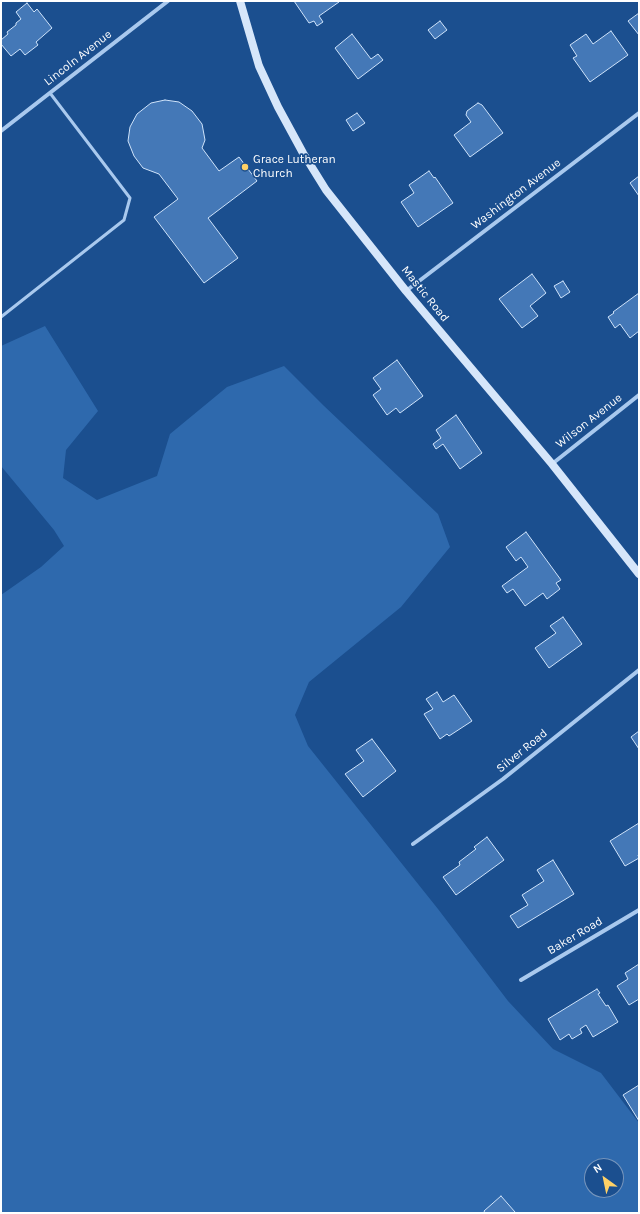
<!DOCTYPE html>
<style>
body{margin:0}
#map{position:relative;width:640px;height:1214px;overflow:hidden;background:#1b4f8f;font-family:Karla,sans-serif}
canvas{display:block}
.frame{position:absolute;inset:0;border:2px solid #fff;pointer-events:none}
.north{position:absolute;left:584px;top:1158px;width:40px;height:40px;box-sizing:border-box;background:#1b4f8f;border:1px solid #7695bc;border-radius:50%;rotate:327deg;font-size:11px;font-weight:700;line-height:16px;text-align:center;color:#fff}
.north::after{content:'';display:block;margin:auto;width:14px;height:18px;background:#ffd166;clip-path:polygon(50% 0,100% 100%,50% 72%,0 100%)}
</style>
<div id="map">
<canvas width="640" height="1214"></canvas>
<div class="frame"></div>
<div class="north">N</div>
</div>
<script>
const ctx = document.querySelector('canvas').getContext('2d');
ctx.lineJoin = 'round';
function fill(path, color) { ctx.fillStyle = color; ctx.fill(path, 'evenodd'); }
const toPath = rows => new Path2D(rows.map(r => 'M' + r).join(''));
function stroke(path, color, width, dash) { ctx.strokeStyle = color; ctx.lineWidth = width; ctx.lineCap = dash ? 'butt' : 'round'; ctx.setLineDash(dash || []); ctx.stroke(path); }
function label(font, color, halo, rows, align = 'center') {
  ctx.font = font + ' Karla,sans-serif'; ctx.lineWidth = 3.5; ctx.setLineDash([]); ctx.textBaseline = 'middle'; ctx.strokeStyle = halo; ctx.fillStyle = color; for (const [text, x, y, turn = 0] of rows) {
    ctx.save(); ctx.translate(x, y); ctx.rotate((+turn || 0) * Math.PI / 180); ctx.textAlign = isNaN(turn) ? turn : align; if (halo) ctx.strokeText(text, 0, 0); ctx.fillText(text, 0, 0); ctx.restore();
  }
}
fill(toPath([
 [45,326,98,411,66,450,63,478,97,500,157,476,170,434,227,387,284,366,323,405,438,514,450,547,401,607,309,682,295,715,308,746,438,909,508,1001,553,1049,601,1073,639,1123,639,1213,1,1213,1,595,41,567,64,546,54,530,1,466,1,346],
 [592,1166,616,1166,616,1190,592,1190]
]), '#2e69ad');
const building = toPath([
 [294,1,339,1,339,2,319,16,323,22,317,26,314,21,309,23,294,1],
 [27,3,34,12,37,9,52,28,36,42,38,45,25,55,20,49,11,56,1,44,1,40,8,34,7,32,16,25,16,23,21,19,16,12,27,3],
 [639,13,639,35,628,21,639,13],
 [440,21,447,30,435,39,428,30,440,21],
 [611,31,628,55,590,82,573,58,577,56,570,45,586,34,593,44,611,31],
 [352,34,371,59,378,54,383,60,358,79,335,48,352,34],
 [165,100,179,102,192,111,202,124,205,140,202,148,219,171,239,157,257,181,208,218,238,258,204,283,154,217,178,199,159,174,143,168,134,156,128,141,130,127,137,114,151,103,165,100],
 [478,103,482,105,503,133,470,157,454,135,471,122,466,115,467,111,478,103],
 [357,113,365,123,353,131,346,120,357,113],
 [429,171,434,178,435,177,453,203,418,227,401,202,414,193,409,185,429,171],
 [639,176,639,196,630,183,639,176],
 [532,274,546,293,530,306,538,316,522,328,499,299,532,274],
 [563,281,570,292,561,298,554,286,563,281],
 [639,293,639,331,630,338,620,324,615,328,608,317,614,313,613,312,639,293],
 [397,360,423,396,400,413,396,408,387,415,373,395,381,389,373,378,397,360],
 [456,415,482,453,460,469,443,444,436,449,433,444,441,438,436,430,456,415],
 [526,532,561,580,556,583,560,589,547,599,543,593,525,606,513,589,507,593,502,586,528,567,521,557,516,561,506,547,526,532],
 [563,617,582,644,549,668,535,648,556,633,550,626,563,617],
 [437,692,443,702,454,695,472,721,449,736,447,734,440,739,424,714,433,709,426,699,437,692],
 [639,731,639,749,631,737,639,731],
 [372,739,396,771,363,797,345,774,364,761,356,750,372,739],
 [639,823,639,854,638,855,639,858,625,866,610,841,639,823],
 [487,837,504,860,456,895,443,877,460,865,459,862,476,849,474,847,487,837],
 [553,860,574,894,518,928,510,916,528,905,522,895,544,881,537,870,553,860],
 [639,964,639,999,629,1005,617,986,628,979,625,973,639,964],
 [597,989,600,993,598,994,606,1006,608,1005,618,1022,593,1037,586,1025,580,1029,582,1033,572,1039,569,1034,560,1040,548,1019,597,989],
 [639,1085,639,1121,623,1095,639,1085],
 [501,1196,515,1212,514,1213,485,1213,484,1211,501,1196]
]);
fill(building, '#4478b7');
stroke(building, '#cfe3fa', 1);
stroke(toPath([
 [1,317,124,220,130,198,50,93]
]), '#a9c9ee', 3);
stroke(toPath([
 [1,131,168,1],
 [406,291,639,113],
 [552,464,639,395],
 [413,844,503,779,639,670],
 [521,980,639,910]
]), '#a9c9ee', 4);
stroke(toPath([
 [240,1,259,66,278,107,303,153,326,190,406,291,552,464,639,574]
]), '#d6e6fa', 8);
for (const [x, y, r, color] of [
 [245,167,4,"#ffd166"]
]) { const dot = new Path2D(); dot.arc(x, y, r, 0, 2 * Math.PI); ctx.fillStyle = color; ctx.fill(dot); stroke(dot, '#1b4f8f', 1.5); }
label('12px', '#fff', '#1b4f8f', [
 ["Lincoln Avenue",78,58,-38],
 ["Washington Avenue",516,194,-37],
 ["Mastic Road",425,294,51],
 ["Wilson Avenue",589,421,-38],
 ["Silver Road",522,751,-39],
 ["Baker Road",575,936,-31]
]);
label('12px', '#fff', '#1b4f8f', [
 ["Grace Lutheran",253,160],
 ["Church",253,174]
], 'left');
</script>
